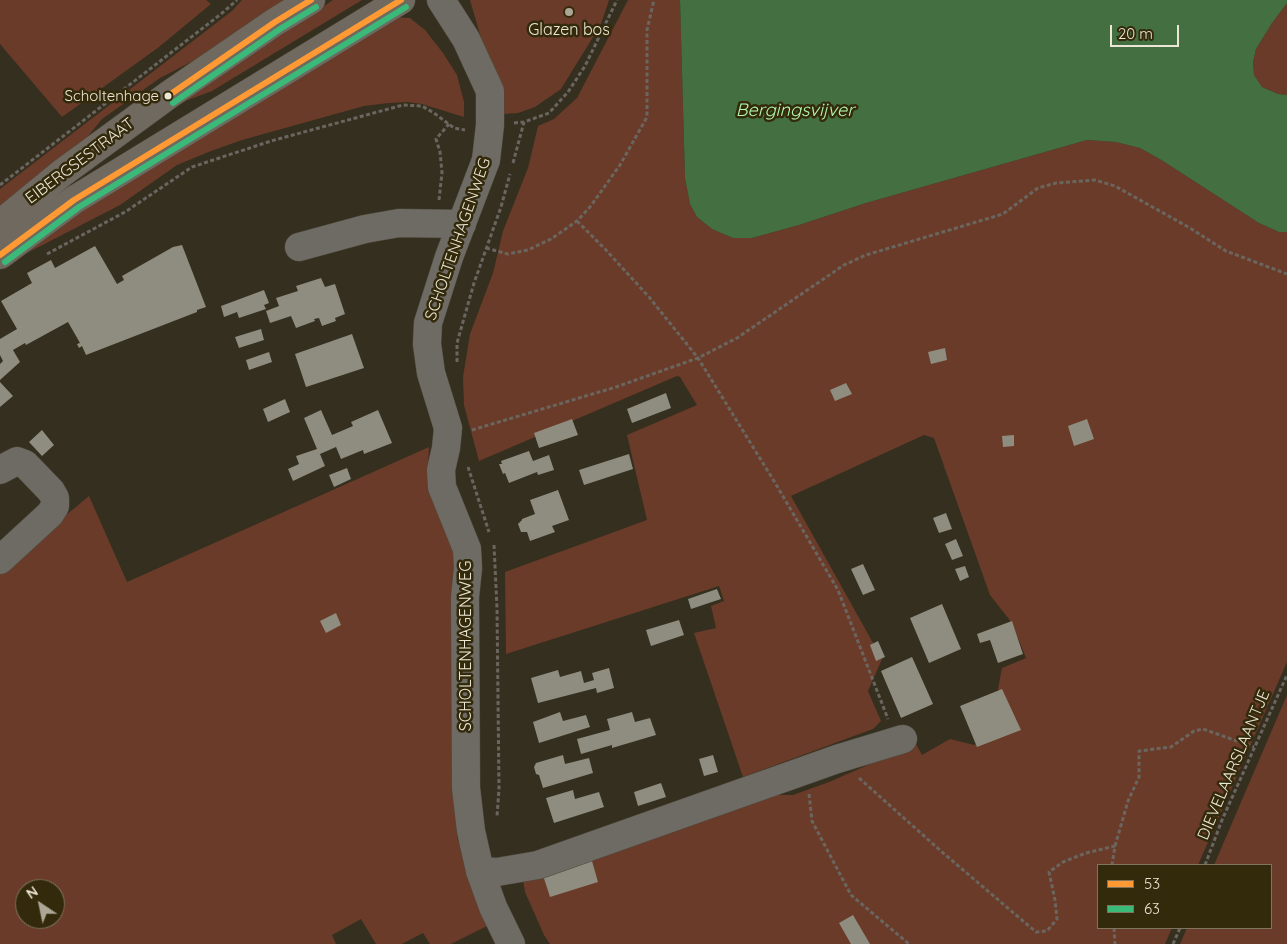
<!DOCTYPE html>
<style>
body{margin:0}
#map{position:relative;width:1287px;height:944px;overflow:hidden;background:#342f1f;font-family:Quicksand,sans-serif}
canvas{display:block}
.legend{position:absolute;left:1097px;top:864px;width:175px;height:65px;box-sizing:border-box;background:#33290b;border:1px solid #7d755c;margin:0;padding:6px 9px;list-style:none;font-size:15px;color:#ece6d5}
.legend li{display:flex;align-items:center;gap:10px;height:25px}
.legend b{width:25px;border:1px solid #7d755c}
.north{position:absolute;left:15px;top:879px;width:50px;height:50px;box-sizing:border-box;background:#33290b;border:1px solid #7d755c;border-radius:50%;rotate:326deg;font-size:14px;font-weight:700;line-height:20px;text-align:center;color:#ece6d5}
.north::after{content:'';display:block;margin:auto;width:18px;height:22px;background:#aca695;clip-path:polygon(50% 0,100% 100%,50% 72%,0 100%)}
.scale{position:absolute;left:1110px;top:25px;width:69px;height:22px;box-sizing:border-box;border:2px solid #ece6d5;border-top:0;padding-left:6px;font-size:15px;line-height:18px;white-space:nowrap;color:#ece6d5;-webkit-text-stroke:4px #33290b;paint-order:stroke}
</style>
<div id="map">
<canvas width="1287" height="944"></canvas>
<ul class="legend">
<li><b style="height:6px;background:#f93"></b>53</li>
<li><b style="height:6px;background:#3ab979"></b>63</li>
</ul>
<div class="north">N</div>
<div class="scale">20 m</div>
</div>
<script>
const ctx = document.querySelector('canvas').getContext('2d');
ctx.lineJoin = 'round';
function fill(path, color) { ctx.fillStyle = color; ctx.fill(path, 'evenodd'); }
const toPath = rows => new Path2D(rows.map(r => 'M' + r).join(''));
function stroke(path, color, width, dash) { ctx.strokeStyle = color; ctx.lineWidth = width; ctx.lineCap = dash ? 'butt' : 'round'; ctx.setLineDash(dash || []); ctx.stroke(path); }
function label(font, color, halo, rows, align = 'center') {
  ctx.font = font + ' Quicksand,sans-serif'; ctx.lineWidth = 5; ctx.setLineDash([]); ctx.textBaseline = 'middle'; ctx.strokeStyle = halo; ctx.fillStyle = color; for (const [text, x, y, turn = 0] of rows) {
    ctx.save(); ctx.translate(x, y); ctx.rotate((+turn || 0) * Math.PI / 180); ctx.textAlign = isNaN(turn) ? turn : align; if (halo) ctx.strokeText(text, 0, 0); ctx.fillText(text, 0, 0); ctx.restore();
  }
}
fill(toPath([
 [0,0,206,0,211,4,159,47,62,117,0,44],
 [242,0,289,0,220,47,160,78,102,119,72,156,0,212,0,189,232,11],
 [333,0,362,0,212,91,180,103],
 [470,0,609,0,601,24,561,89,535,107,518,113,503,114],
 [628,0,680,0,685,178,690,204,697,217,712,229,733,238,752,238,799,225,866,203,1087,140,1116,142,1140,148,1163,161,1259,223,1279,232,1287,232,1287,662,1198,865,1098,865,1098,928,1172,928,1165,944,550,944,544,935,525,892,522,874,767,795,793,795,829,782,916,744,922,755,950,739,974,745,1016,721,998,689,1002,668,1026,658,1012,623,990,595,934,438,924,435,791,496,882,659,868,691,881,721,873,729,743,777,694,633,716,628,711,606,724,601,719,586,506,654,505,572,647,520,627,435,697,405,680,377,677,376,479,461,464,405,463,377,470,334,493,273,503,231,528,168,538,126,554,119,577,98],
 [1287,3,1287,95,1278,94,1262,87,1254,75,1253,62,1256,49,1272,23],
 [393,17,410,18,425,30,443,53,457,75,464,102,464,117,422,104,407,102,389,103,364,106,242,140,211,151,177,165,120,205,0,267,45,230],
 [429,447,428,468,455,550,454,743,457,837,489,925,451,944,430,944,423,933,402,944,376,944,361,919,332,935,336,944,0,944,0,570,89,496,127,582],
 [25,889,55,889,55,919,25,919],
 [1287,695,1287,944,1180,944,1187,928,1271,928,1271,865,1214,865]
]), '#6b3b29');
fill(toPath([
 [680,0,1287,0,1287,3,1272,23,1256,49,1253,62,1254,75,1262,87,1278,94,1287,95,1287,232,1279,232,1259,223,1163,161,1140,148,1116,142,1087,140,866,203,799,225,752,238,733,238,712,229,697,217,690,204,685,178]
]), '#447041');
fill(toPath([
 [182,245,206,307,197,310,197,312,86,355,82,346,79,348,77,344,80,343,68,322,26,345,25,343,13,350,20,362,0,380,0,364,3,361,0,355,0,339,17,329,1,301,32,283,27,273,51,260,55,268,95,246,117,284,124,280,122,276,173,247],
 [321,278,325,287,335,284,345,314,335,318,336,321,322,326,319,318,314,319,315,321,296,328,291,316,270,323,266,311,279,306,276,298,298,291,296,286],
 [264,290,269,303,264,305,266,309,239,318,237,312,224,317,221,306],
 [261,329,264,340,239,348,235,337],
 [352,334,364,368,306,387,295,354],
 [945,348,947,360,931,364,928,352],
 [269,352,272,362,249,370,246,360],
 [0,382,13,396,0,407],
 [846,383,852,394,835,401,830,390],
 [666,393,671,408,632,423,627,409],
 [285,399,290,412,268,422,263,409],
 [321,410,332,435,353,426,351,422,378,410,392,443,364,454,363,450,341,459,336,447,320,454,325,466,293,481,288,469,299,464,296,456,317,449,304,418],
 [572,419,578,435,539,448,534,433],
 [1087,419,1094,439,1074,446,1068,426],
 [42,430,54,445,42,456,29,442],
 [1014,435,1014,446,1003,447,1002,436],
 [529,451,533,461,549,455,554,470,538,475,537,472,509,483,505,473,503,474,499,464,502,464,501,461],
 [629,454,633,469,584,485,579,470],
 [347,468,351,479,334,487,329,475],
 [558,490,569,520,552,526,555,532,530,541,527,532,521,532,518,524,522,520,522,519,535,514,530,500],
 [946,513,952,529,939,533,933,518],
 [956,539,963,556,952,560,945,544],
 [863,564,875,590,863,595,851,569],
 [965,566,969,577,960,581,955,569],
 [717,589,721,599,691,609,688,599],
 [942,604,961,649,929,663,910,618],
 [336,613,341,625,326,633,320,621],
 [679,620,684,635,651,646,646,630],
 [1012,621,1023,654,998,663,990,640,980,643,977,634],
 [878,641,885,657,876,661,870,645],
 [912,657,933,704,901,718,881,671],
 [609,668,614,688,597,693,596,688,538,703,531,678,558,670,560,677,581,671,584,683,594,680,592,673],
 [1002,689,1021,730,977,747,960,706],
 [560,712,563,721,586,715,590,727,539,743,533,722],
 [632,712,635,722,650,718,656,735,612,748,612,745,581,754,577,739,610,730,607,719],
 [563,755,565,764,589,758,593,773,543,788,539,775,536,774,534,767,536,763],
 [713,755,718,772,704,776,699,759],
 [661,783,666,797,638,806,634,792],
 [573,790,575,799,599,792,604,807,554,823,546,798],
 [590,854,598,882,550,897,541,869],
 [853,915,870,944,851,944,839,923]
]), '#8e8d7f');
const minor = toPath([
 [441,0,466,39,490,91,490,125,486,160,449,257,428,323,427,344,431,373,448,428,446,448,441,470,442,487,467,549,468,568,465,597,466,788,471,831,480,871,493,907,511,944],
 [299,247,365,229,399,223,462,224],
 [0,470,17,461,25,464,51,491,55,498,55,506,50,514,0,560],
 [480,871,497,872,538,865,837,759,903,739]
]);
const major = toPath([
 [0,224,62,173,170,94,275,22,311,0],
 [0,255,74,200,401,0]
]);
stroke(minor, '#504b3e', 29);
stroke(major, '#504b3e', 29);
stroke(toPath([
 [514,123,524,122,549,113,568,92,585,66,617,0],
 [513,163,524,122],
 [0,185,221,14,237,0],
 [439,200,442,173,440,152,436,139,449,124],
 [577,221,605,249,649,297,698,358,774,481,838,590,888,719],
 [486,248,508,254,528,250,551,239,577,221,590,207,620,165,647,117,647,30,654,0],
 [47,254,125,212,192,167,271,141,403,105,422,106,434,113,454,128,465,130],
 [457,362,457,343,474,283,501,207,510,174],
 [472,430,616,387,698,358,737,338,844,265,866,255,1003,214,1038,188,1056,183,1095,180,1115,186,1190,228,1226,251,1287,274],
 [468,467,489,532],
 [494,545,497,608,499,789,497,816],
 [859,778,942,852,1036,932,1047,931,1057,919,1055,900,1049,872,1063,862,1086,853,1115,846,1112,865],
 [809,794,812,821,851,895,909,944],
 [1115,846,1128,801,1139,777,1139,751,1171,747,1194,731,1203,729,1254,747],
 [1205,865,1222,820,1287,675],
 [1114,928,1115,944],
 [1173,944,1180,928]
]), '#6a665f', 3, [4, 2.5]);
stroke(minor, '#6e6a64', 28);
stroke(major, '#6f695f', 28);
stroke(toPath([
 [168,96,275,22,311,0],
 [0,255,74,200,401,0]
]), '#f93', 6);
stroke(toPath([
 [173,103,280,29,316,7],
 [5,262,79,207,406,7]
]), '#3ab979', 6);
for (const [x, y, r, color] of [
 [569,12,5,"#aca695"],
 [168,96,4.5,"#ece6d5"]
]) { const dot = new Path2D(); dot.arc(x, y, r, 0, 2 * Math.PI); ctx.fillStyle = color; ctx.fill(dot); stroke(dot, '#33290b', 2); }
label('15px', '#ece6d5', '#33290b', [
 ["Scholtenhage",159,96]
], 'right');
label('16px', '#ece6d5', '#33290b', [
 ["Glazen bos",569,30]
]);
label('16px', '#ece6d5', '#33290b', [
 ["EIBERGSESTRAAT",80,161,-37],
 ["SCHOLTENHAGENWEG",458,239,-71],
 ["SCHOLTENHAGENWEG",466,646,-90],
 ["DIEVELAARSLAANTJE",1234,765,-67]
]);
label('italic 18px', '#b1f9ad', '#33290b', [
 ["Bergingsvijver",795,111]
]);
</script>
